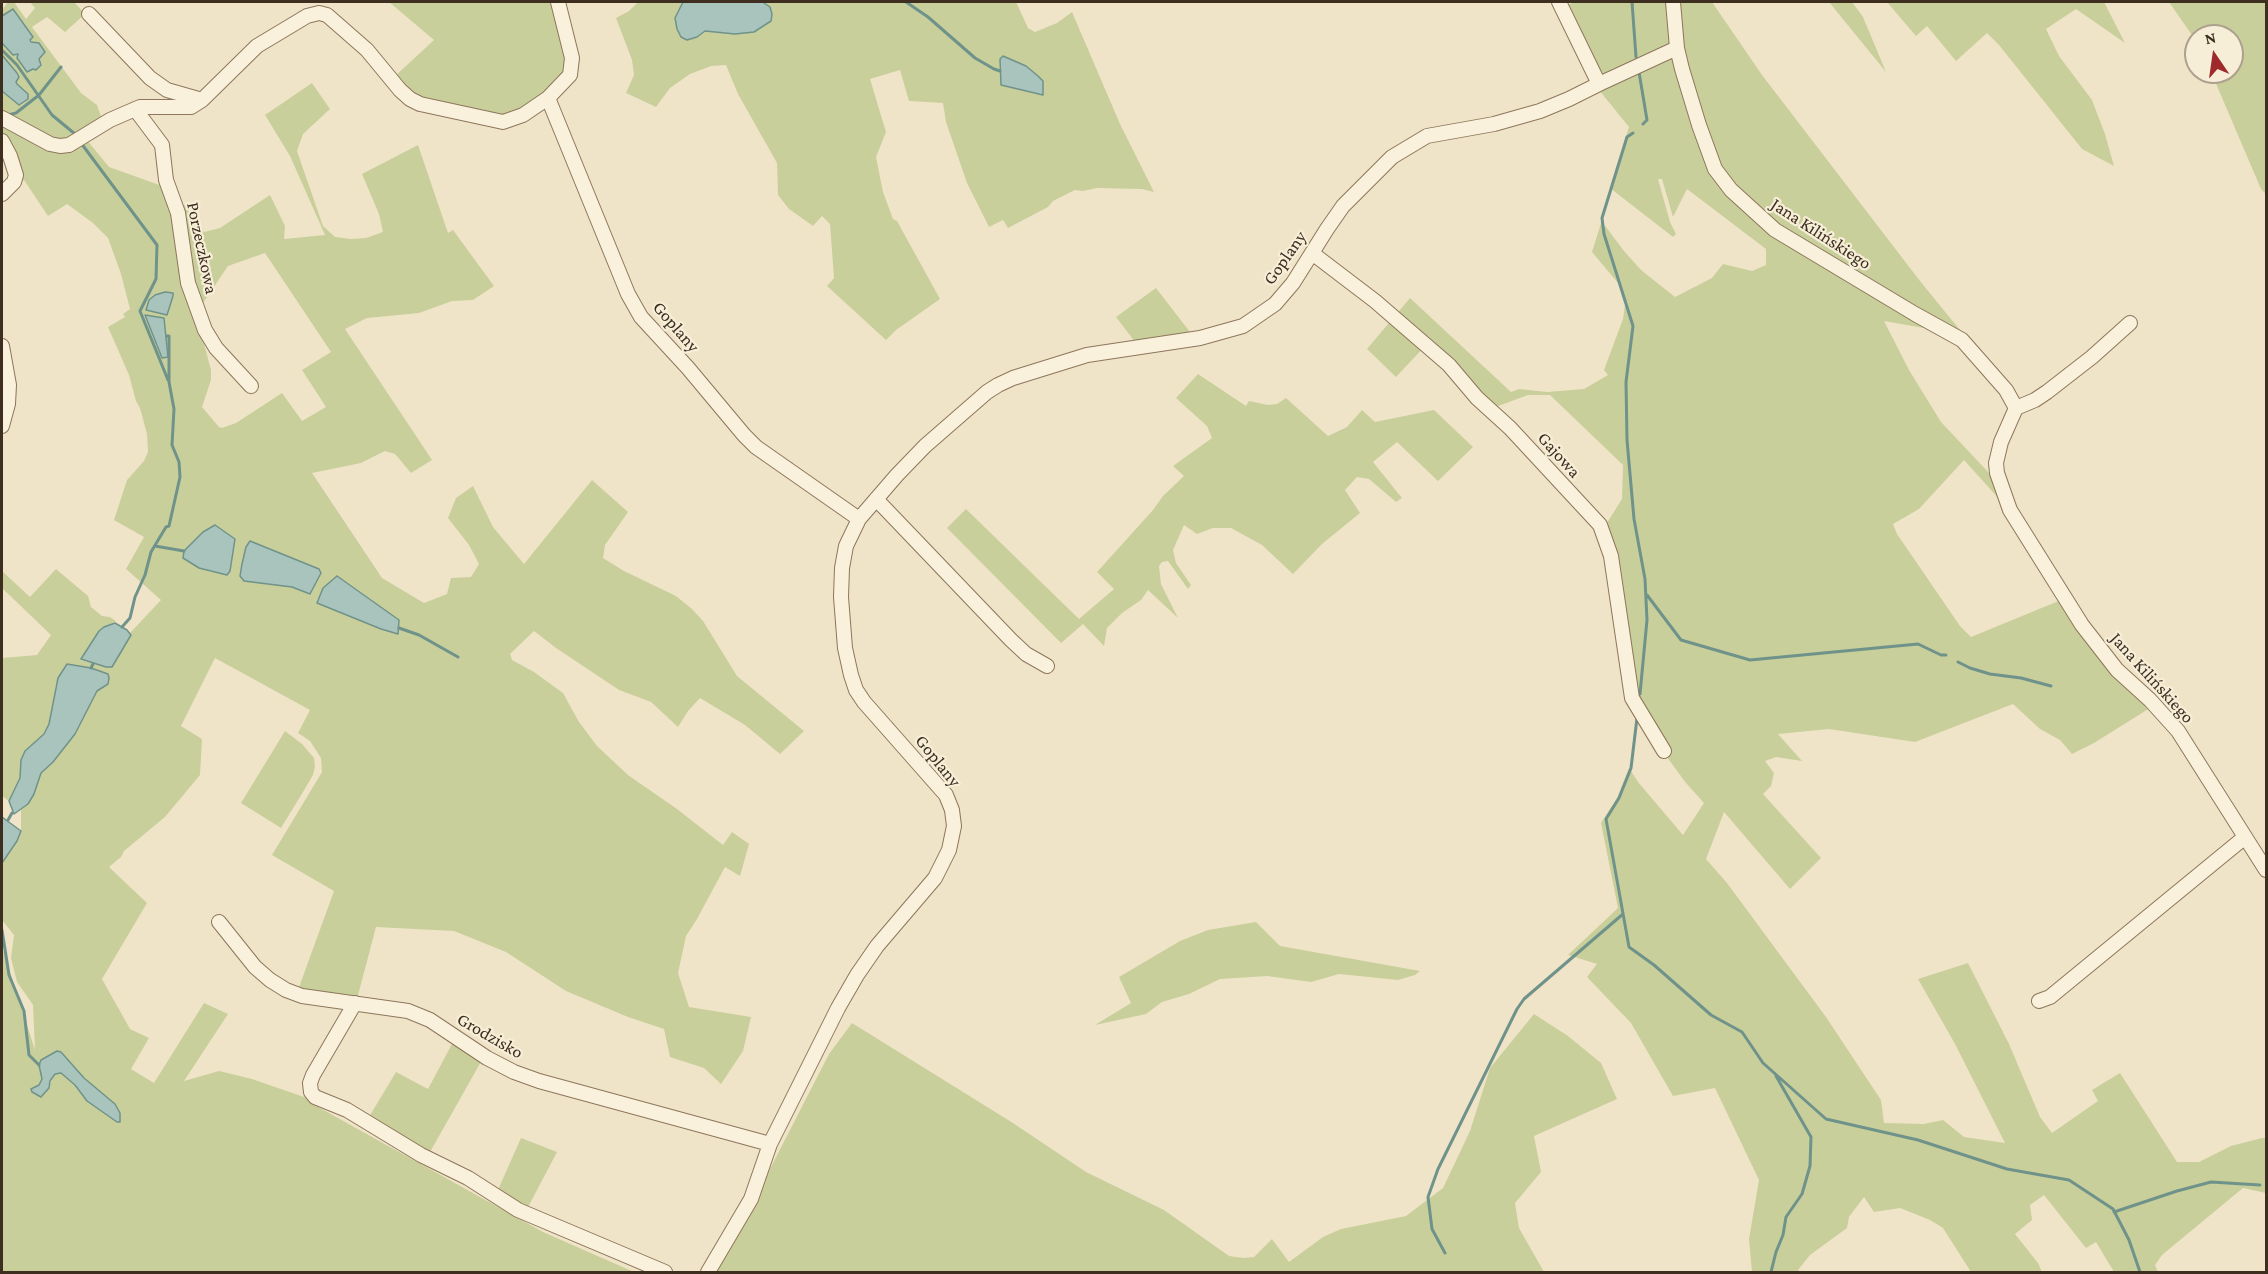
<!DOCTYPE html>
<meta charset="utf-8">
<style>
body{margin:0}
#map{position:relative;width:2268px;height:1274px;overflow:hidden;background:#f0e4c8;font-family:"Crimson Pro",serif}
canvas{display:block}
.frame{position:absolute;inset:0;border:3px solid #3d2e20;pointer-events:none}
.north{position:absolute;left:2184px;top:24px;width:60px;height:60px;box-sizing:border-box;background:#f7eed8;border:2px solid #ada18e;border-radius:50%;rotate:347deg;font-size:16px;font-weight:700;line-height:24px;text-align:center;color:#3d2e20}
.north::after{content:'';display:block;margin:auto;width:21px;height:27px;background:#9e2a2b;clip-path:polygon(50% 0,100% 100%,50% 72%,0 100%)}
</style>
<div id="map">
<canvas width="2268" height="1274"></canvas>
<div class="frame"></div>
<div class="north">N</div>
</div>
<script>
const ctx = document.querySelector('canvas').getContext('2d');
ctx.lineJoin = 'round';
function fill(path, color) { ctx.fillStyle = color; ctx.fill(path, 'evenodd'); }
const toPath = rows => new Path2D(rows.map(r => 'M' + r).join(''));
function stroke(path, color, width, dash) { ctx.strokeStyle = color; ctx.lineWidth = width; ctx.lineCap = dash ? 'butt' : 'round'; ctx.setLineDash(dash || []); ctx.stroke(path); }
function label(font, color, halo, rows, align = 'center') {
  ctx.font = font + ' "Crimson Pro",serif'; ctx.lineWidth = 4.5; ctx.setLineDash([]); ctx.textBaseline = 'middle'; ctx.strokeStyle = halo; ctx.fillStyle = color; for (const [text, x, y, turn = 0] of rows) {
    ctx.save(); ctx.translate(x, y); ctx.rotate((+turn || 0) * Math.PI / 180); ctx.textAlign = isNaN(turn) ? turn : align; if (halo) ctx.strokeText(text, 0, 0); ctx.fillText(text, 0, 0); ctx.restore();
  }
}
fill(toPath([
 [8,2,14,2,26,19,35,8,30,2,74,2,85,14,65,32,47,17,32,27,81,93,97,105,102,119,72,138,53,141,2,112,2,91,19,105,28,94,17,84,16,82,19,77,17,73,2,55,2,43,13,55,18,54,17,58,26,69,38,69,39,59,45,52,41,45,31,42,25,25,13,9,2,16,2,10],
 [389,2,554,2,567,57,566,72,556,86,507,118,417,98,394,77,434,40],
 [638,2,683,2,675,18,697,37,705,31,735,34,755,32,766,2,1016,2,1028,28,1035,32,1057,23,1072,12,1120,124,1154,192,1142,189,1097,188,1083,191,1075,190,1053,201,1048,207,1008,228,1003,220,989,227,967,183,946,122,943,103,909,101,900,70,870,79,886,132,876,157,883,192,893,219,897,221,940,299,896,330,886,340,827,286,834,278,830,224,822,216,813,226,789,209,778,195,777,163,738,94,726,65,711,66,690,74,670,88,656,107,626,93,634,75,632,60,616,18,629,11],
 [1000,59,1043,95,1001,85],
 [1575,2,1669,2,1671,43,1602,75,1597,71,1565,6],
 [1678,2,1712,2,1762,75,1920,281,1964,335,1884,321,1909,370,1941,422,1989,473,2000,500,1964,460,1919,509,1893,524,1897,534,1960,626,1971,637,2061,600,2150,708,2094,743,2072,754,2060,740,2040,729,2013,704,1915,742,1829,729,1778,734,1802,761,1776,757,1765,761,1774,773,1771,786,1763,794,1821,858,1790,889,1724,812,1706,859,1727,883,1826,1017,1881,1100,1884,1123,1924,1124,1943,1120,1964,1137,2005,1143,1955,1044,1918,979,1968,963,2009,1044,2040,1117,2052,1133,2098,1101,2092,1090,2120,1073,2177,1162,2199,1162,2231,1146,2262,1138,2266,1138,2266,1193,2243,1188,2162,1255,2155,1265,2158,1272,2114,1272,2096,1242,2086,1248,2044,1195,2030,1205,2032,1220,2015,1234,2038,1263,2042,1272,1971,1272,1943,1228,1930,1220,1900,1208,1874,1212,1864,1197,1849,1217,1847,1228,1810,1255,1798,1270,1800,1272,1752,1272,1749,1239,1759,1180,1715,1088,1673,1096,1631,1023,1587,977,1597,964,1568,955,1618,908,1601,823,1617,798,1629,768,1638,782,1683,835,1704,803,1686,783,1642,723,1605,526,1622,499,1623,465,1550,395,1528,395,1490,409,1427,344,1396,377,1367,349,1410,298,1511,392,1519,389,1547,392,1584,389,1608,375,1604,370,1623,319,1625,305,1618,283,1592,252,1601,223,1606,227,1624,251,1641,270,1675,297,1712,278,1723,264,1752,271,1766,265,1766,249,1687,189,1673,217,1662,179,1658,179,1670,222,1676,234,1673,237,1610,188,1629,127,1599,90,1680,51,1683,41,1679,22],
 [1829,2,1852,2,1863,17,1886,72],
 [1887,2,2104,2,2125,43,2076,9,2046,29,2059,56,2092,100,2105,134,2114,166,2082,149,1999,45,1987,33,1956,61,1927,26,1916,36],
 [2169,2,2266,2,2266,194,2261,189,2211,72,2232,72,2232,36,2196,36,2196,41],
 [312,83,330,109,303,134,297,151,323,226,335,237,351,239,366,238,383,232,379,214,362,174,418,145,448,233,453,230,494,286,473,300,452,301,419,313,367,318,345,329,432,460,411,473,395,454,385,451,361,463,312,473,382,578,424,603,447,594,451,578,471,577,479,564,469,545,448,518,456,498,473,486,493,527,524,564,592,480,628,512,605,545,603,558,624,571,676,596,692,609,703,621,737,676,804,731,780,754,745,725,700,698,688,711,678,727,651,702,619,690,556,648,534,631,510,654,512,660,534,672,563,693,579,722,597,746,628,775,677,809,723,845,732,832,749,844,740,876,725,867,697,919,686,936,678,973,689,1007,751,1017,743,1051,721,1084,704,1068,670,1057,664,1029,628,1017,566,991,506,952,454,931,376,927,357,999,298,990,334,891,272,855,322,772,321,758,310,741,298,733,310,710,215,658,181,726,202,739,200,775,165,817,124,851,121,857,109,867,147,903,102,979,130,1029,149,1038,131,1069,154,1083,204,1003,228,1014,184,1081,219,1071,252,1079,304,1097,311,1103,543,1232,634,1272,2,1272,2,947,35,1050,33,1005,17,982,11,958,14,935,2,920,2,863,17,841,21,831,21,810,34,794,41,773,75,734,97,691,108,684,91,668,70,664,64,667,56,685,49,724,44,734,25,751,21,761,20,777,9,801,2,796,2,658,37,655,51,635,2,588,2,571,30,597,56,569,88,596,91,607,102,616,110,617,116,621,99,631,81,660,106,667,131,635,130,633,161,600,126,569,144,537,114,520,127,480,144,461,148,452,147,434,140,408,136,401,129,375,108,327,125,317,123,314,130,309,121,274,108,238,93,223,67,204,48,216,24,180,21,181,2,137,2,122,49,149,86,139,109,167,165,187,179,207,185,205,204,232,220,228,270,195,285,226,284,239,325,235,290,156,265,115],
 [265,253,331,352,302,370,326,407,302,421,282,393,236,423,222,428,219,427,202,407,211,380,211,370,203,340,201,306,228,266],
 [215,525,235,539,230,571,183,558,184,551,203,532],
 [250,541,318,569,310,594,292,587,244,581],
 [349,584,399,620,399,622,381,629,318,603,317,600],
 [61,1052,84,1078,115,1104,87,1101,75,1085,61,1073,55,1074,45,1093,32,1089,39,1085,42,1079,39,1065],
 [1156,288,1190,332,1191,335,1135,342,1116,317],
 [1198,374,1246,406,1249,401,1268,405,1277,404,1286,398,1328,436,1347,427,1362,410,1375,422,1434,410,1473,447,1438,481,1397,442,1373,462,1402,498,1396,502,1369,479,1357,477,1345,490,1360,513,1322,544,1293,574,1262,545,1231,528,1213,528,1197,534,1184,525,1173,550,1176,563,1191,585,1188,589,1168,561,1162,562,1159,566,1161,584,1178,618,1148,590,1141,600,1122,613,1107,628,1104,646,1083,624,1061,643,947,528,966,509,1079,619,1114,589,1097,572,1153,510,1163,496,1184,476,1173,466,1212,438,1207,426,1176,398],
 [285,731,302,744,314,758,315,766,313,775,303,792,281,828,241,803],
 [1256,922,1280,946,1420,971,1415,975,1398,980,1339,974,1311,982,1267,976,1220,979,1189,994,1162,1002,1146,1014,1095,1025,1131,1003,1119,977,1180,941,1208,930],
 [1534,1014,1568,1036,1601,1063,1617,1099,1534,1136,1541,1172,1515,1203,1519,1228,1544,1272,717,1272,829,1054,852,1023,1013,1123,1086,1172,1164,1210,1229,1256,1243,1258,1254,1257,1272,1239,1289,1262,1323,1237,1341,1229,1406,1216,1443,1188,1470,1131,1490,1068],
 [453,1042,482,1060,430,1152,369,1117,396,1072,428,1089],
 [521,1138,557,1152,526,1211,497,1192]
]), '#c9cf9b');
const water = toPath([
 [683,2,766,2,764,3,770,7,772,14,771,21,754,32,735,34,705,31,697,37,687,40,681,37,677,29,675,18,683,2],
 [13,9,33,37,30,40,31,42,39,43,45,52,39,59,41,65,36,70,33,69,27,72,17,58,18,54,13,55,2,43,2,16,13,9],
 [2,55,17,73,19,77,16,82,17,84,28,94,28,99,19,105,2,91,2,55],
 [1003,56,1026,66,1038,76,1043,81,1043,95,1001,85,1000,59,1003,56],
 [165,292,173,293,173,296,167,315,146,310,149,300,155,295,165,292],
 [145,315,164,318,168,357,162,358,145,315],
 [215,525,235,539,230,571,227,575,199,568,183,558,184,551,203,532,215,525],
 [250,541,319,569,321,573,310,594,292,587,244,581,240,576,242,564,246,547,250,541],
 [337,576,399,620,398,634,381,629,317,603,323,588,337,576],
 [115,623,127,630,131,635,112,667,106,667,81,659,99,631,104,627,115,623],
 [67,664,91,668,108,674,109,678,108,684,97,691,75,734,53,762,41,773,34,794,28,804,14,814,9,801,20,778,21,760,25,751,44,734,49,724,58,678,67,664],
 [2,817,21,831,17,841,2,863,2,817],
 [57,1051,61,1052,84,1078,115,1104,120,1113,120,1122,117,1122,87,1101,75,1085,61,1073,55,1074,50,1081,49,1088,41,1097,32,1092,31,1089,39,1085,42,1079,39,1065,41,1060,57,1051]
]);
fill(water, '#a9c4bc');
stroke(water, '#6f938a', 1.5);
stroke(toPath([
 [906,2,928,17,975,58,994,69,1000,71],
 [1632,2,1636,57],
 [2,50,17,65,52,115,75,134],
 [1639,72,1647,120,1643,124],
 [8,115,16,113,39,95,61,67],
 [1633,133,1627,137,1602,218,1604,234,1633,326,1626,382,1627,440,1634,519,1645,579,1647,620,1640,694],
 [81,143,157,245,156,279,140,311,168,380],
 [155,546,184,551],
 [1647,595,1681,640,1750,660,1918,644,1941,655,1946,655],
 [122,627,130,618,135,597,145,575,151,552,166,527,169,526,180,477,179,462,172,445,174,409,169,382,169,336,167,336],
 [399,628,419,635,458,657],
 [1958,662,1970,668,1990,674,2021,678,2051,686],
 [91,668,93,664],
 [1637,718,1631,768,1619,798,1606,819,1629,947,1654,965,1711,1015,1742,1032,1763,1063,1826,1119,1918,1140,2007,1169,2069,1180,2113,1209,2129,1240,2140,1272],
 [8,820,12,813],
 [2,930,9,975,24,1011,29,1055,39,1065],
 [2114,1212,2177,1191,2211,1182,2260,1185],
 [1445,1253,1432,1229,1428,1197,1438,1169,1517,1009,1524,999,1623,914],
 [1771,1272,1776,1252,1783,1235,1786,1217,1802,1194,1810,1166,1811,1137,1776,1076]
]), '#6f938a', 3);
const minor = toPath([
 [1673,2,1677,48,1682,69,1699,125,1715,169,1731,190,1775,230,1915,314,1962,340,2006,390,2016,408,2001,442,1996,463,1997,473,2010,510,2082,625,2117,670,2150,700,2178,731,2266,870],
 [89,14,150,78,167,90,202,100],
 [1599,84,1677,48],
 [548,98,628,294,641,317,688,368,744,435,756,447,859,519],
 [135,109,162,145,166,180,178,213,188,283,205,330,216,348,251,386],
 [2,118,50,144,60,146,69,145,110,120,140,107,191,107,202,100,257,46,307,16,319,13,327,15,367,50,400,90,410,99,420,104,503,122,523,115,548,98,570,75,572,58,558,2],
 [2,141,10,156,16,175,14,182,2,194],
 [1312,253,1375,301,1449,365,1477,398,1510,428,1600,525,1611,556,1632,698,1664,751],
 [2,346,9,385,8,404,2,426],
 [2016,408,2035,400,2047,392,2092,357,2130,323],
 [876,499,1011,640,1026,654,1047,666],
 [219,922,255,967,270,980,286,990,302,996,408,1011,430,1020,487,1058,514,1072,539,1081,770,1144],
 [2039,1001,2050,997,2245,837],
 [355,1003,313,1075,310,1083,311,1092,315,1097,347,1110,421,1155,468,1178,518,1210,665,1272],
 [708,1272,751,1199,770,1144,838,1008,857,975,877,946,935,878,949,850,954,826,952,810,946,795,864,702,856,690,851,675,845,648,841,597,842,568,846,546,859,519,897,475,925,446,987,392,998,385,1013,378,1087,355,1200,338,1243,326,1275,304,1293,283,1327,229,1343,206,1392,157,1427,136,1494,124,1540,111,1569,99,1599,84,1559,2]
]);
stroke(minor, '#8d765c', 16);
stroke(minor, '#faf1dc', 14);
label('18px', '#3d2e20', '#f7eed8', [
 ["Jana Kilińskiego",1821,234,33],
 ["Porzeczkowa",202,248,78],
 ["Goplany",1285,258,-55],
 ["Goplany",676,327,49],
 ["Gajowa",1559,455,48],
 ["Jana Kilińskiego",2152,678,48],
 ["Goplany",938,761,51],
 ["Grodzisko",490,1036,30]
]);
</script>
